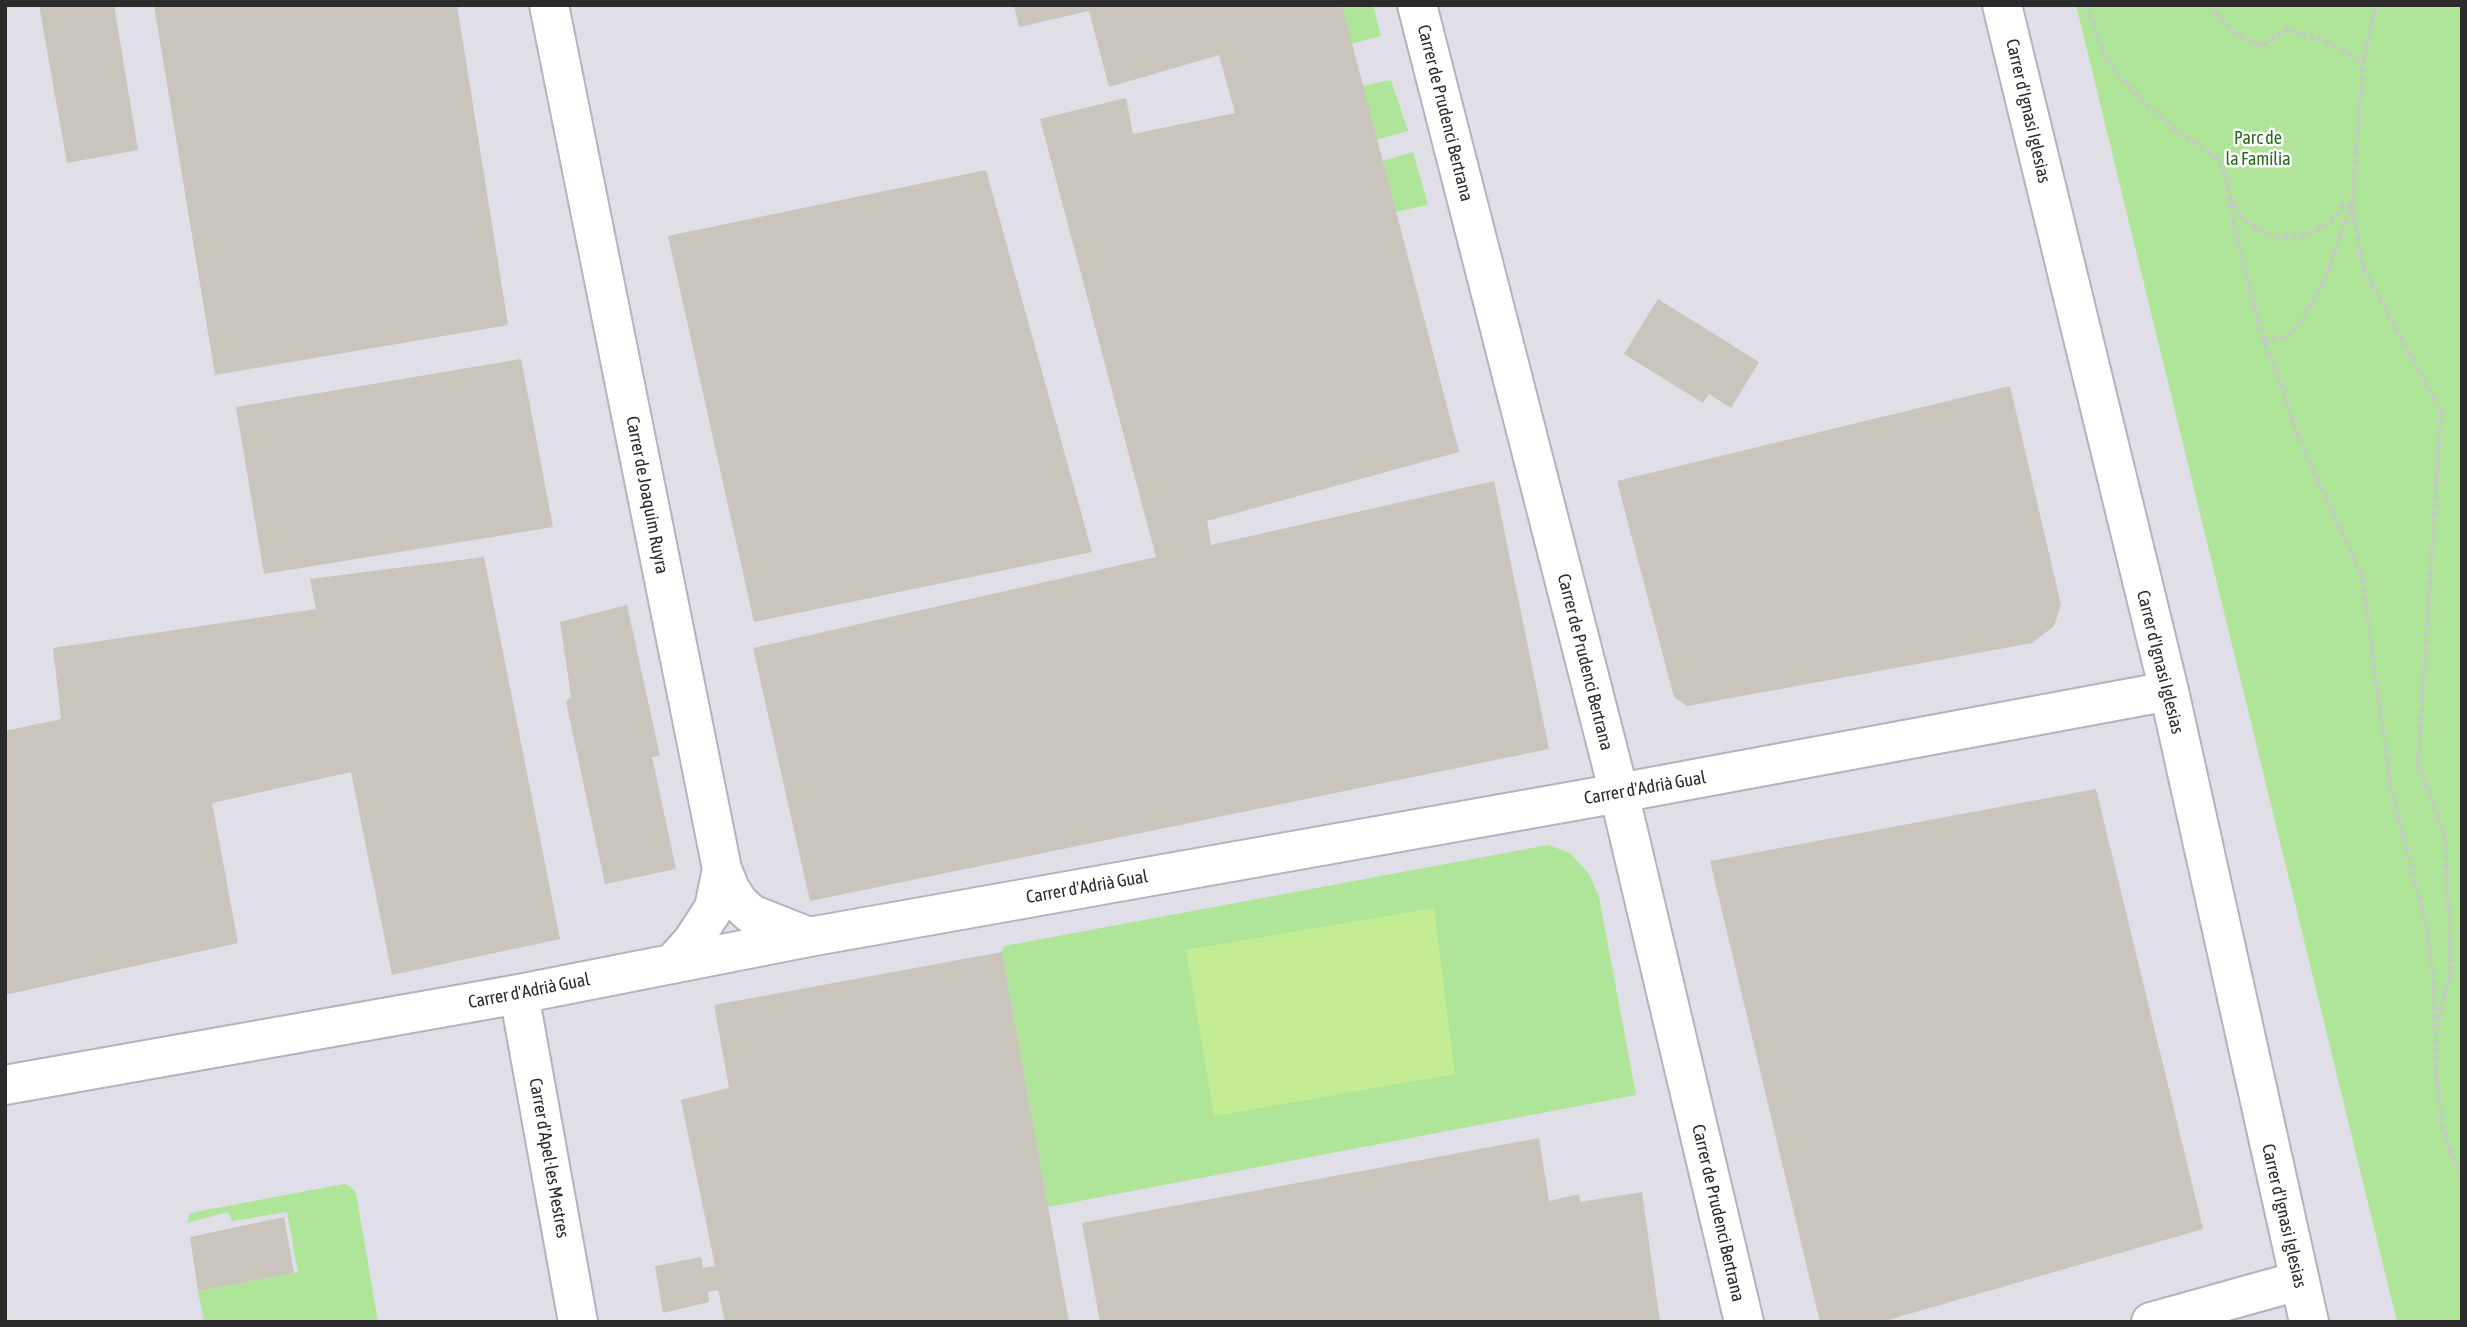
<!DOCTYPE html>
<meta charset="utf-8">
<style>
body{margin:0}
#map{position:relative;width:2467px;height:1327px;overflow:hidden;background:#ede7dd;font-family:"Asap Condensed",sans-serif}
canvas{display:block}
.frame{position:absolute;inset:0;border:7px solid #2b2b2b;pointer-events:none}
</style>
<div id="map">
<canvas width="2467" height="1327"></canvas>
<div class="frame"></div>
</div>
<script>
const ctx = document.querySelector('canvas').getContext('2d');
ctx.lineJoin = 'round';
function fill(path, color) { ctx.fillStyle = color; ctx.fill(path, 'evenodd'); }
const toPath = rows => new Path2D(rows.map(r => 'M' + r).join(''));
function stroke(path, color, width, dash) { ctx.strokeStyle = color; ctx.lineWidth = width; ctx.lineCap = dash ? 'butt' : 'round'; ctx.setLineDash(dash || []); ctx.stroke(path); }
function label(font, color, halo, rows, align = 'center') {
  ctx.font = font + ' "Asap Condensed",sans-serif'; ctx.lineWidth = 5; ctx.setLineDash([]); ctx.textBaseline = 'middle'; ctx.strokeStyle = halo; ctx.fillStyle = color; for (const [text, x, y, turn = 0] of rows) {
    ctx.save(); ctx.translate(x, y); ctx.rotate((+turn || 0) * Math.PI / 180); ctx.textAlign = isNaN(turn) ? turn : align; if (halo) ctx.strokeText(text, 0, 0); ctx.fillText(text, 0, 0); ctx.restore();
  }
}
fill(toPath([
 [5,5,2076,5,2397,1322,5,1322]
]), '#e0dee6');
fill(toPath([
 [1342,5,1373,5,1381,36,1351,44],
 [2076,5,2462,5,2462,1322,2397,1322],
 [1391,80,1408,131,1376,140,1362,86],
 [1413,152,1428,205,1395,212,1382,161],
 [1548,845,1570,853,1589,874,1599,897,1636,1095,1048,1207,1002,952,1004,946],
 [344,1184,351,1187,356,1193,378,1322,204,1322,198,1291,298,1272,287,1212,232,1221,228,1212,187,1223,190,1213]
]), '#afe599');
fill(toPath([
 [1434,908,1455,1074,1214,1116,1186,950]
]), '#c3ec94');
fill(toPath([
 [39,5,114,5,138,150,67,163],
 [154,5,457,5,508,325,215,375],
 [1014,5,1342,5,1459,452,1207,521,1211,545,1494,481,1549,749,810,901,753,648,1156,557,1040,119,1126,98,1133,134,1235,113,1219,55,1109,87,1089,11,1019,27],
 [986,170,1092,552,754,622,668,236],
 [1658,299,1759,362,1731,408,1709,394,1703,403,1624,354],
 [521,359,553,527,264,574,236,407],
 [2010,386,2061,605,2054,626,2032,643,1687,706,1674,697,1617,481],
 [484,557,560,939,392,975,351,772,212,803,238,943,5,995,5,731,61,719,53,648,316,609,310,579],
 [627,605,660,756,652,757,676,869,605,884,566,702,571,696,560,622],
 [2096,789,2203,1229,1881,1322,1820,1322,1710,861],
 [1002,952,1069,1322,725,1322,718,1290,708,1292,709,1302,663,1313,655,1266,701,1257,703,1268,715,1266,681,1100,729,1088,714,1005],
 [1539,1138,1549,1201,1579,1194,1580,1202,1642,1192,1660,1322,1100,1322,1082,1223],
 [284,1217,294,1273,198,1291,190,1237]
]), '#c9c5bc');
const minor = toPath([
 [549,5,722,869,730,889,739,903,751,914,809,937],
 [1417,5,1619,793,1744,1322],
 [2002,5,2169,691,2309,1322],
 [672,964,692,942,714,908,722,869],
 [519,994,578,1322],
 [5,1085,519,994,809,937,1619,793,2169,691],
 [2151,1322,2298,1281]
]);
stroke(minor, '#b1b3bf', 42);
stroke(toPath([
 [2086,5,2107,62,2142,100,2176,130,2217,158,2226,177,2234,226,2264,342,2281,382,2297,434,2362,577,2390,783,2426,925,2434,983,2436,1075,2442,1124,2452,1156,2462,1178],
 [2212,5,2215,12,2235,33,2261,46,2287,30,2322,40,2363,62],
 [2232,198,2242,217,2259,230,2279,237,2301,236,2321,228,2338,214,2343,205,2352,206,2363,268,2441,412,2418,763,2445,836,2451,970,2437,1025],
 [2264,342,2291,335,2322,287,2352,206,2363,62,2376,5]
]), '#c8c8c8', 4.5, [5, 3.5]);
stroke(minor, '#fff', 38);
label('18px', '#2b2b2b', '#fff', [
 ["Carrer d'Ignasi Iglesias",2028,111,77],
 ["Carrer de Prudenci Bertrana",1445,113,76],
 ["Carrer de Joaquim Ruyra",647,495,79],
 ["Carrer de Prudenci Bertrana",1585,662,76],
 ["Carrer d'Ignasi Iglesias",2160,662,76],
 ["Carrer d'Adrià Gual",1645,788,-10],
 ["Carrer d'Adrià Gual",1087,887,-10],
 ["Carrer d'Adrià Gual",529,991,-11],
 ["Carrer d'Apel·les Mestres",549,1158,80],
 ["Carrer de Prudenci Bertrana",1718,1213,77],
 ["Carrer d'Ignasi Iglesias",2284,1216,77]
]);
label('18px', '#266b19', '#fff', [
 ["Parc de",2258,138],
 ["la Família",2258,159]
]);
</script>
